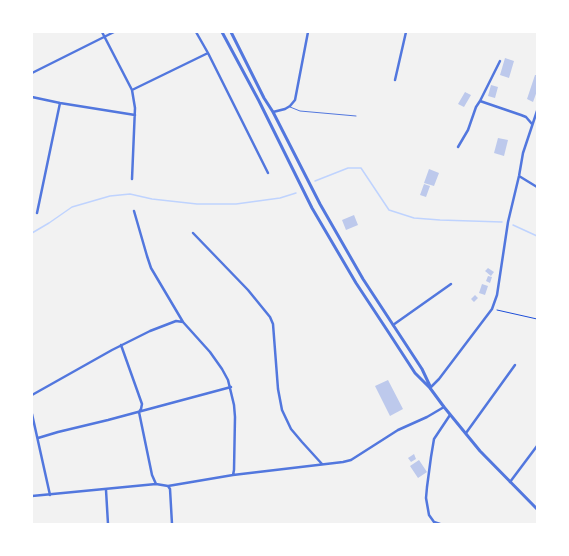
<!DOCTYPE html>
<style>
body{margin:0}
#map{position:relative;width:569px;height:556px;overflow:hidden;background:#f2f2f2;font-family:Poppins,sans-serif}
canvas{display:block}
.frame{position:absolute;inset:0;border:33px solid #fff;pointer-events:none}
</style>
<div id="map">
<canvas width="569" height="556"></canvas>
<div class="frame"></div>
</div>
<script>
const ctx = document.querySelector('canvas').getContext('2d');
ctx.lineJoin = 'round';
const toPath = rows => new Path2D(rows.map(r => 'M' + r).join(''));
function stroke(path, color, width, dash) { ctx.strokeStyle = color; ctx.lineWidth = width; ctx.lineCap = dash ? 'butt' : 'round'; ctx.setLineDash(dash || []); ctx.stroke(path); }
function fill(path, color) { ctx.fillStyle = color; ctx.fill(path, 'evenodd'); }
stroke(toPath([
 [315,181,348,168,361,168,389,210,414,218,440,220,502,222],
 [513,225,537,236],
 [32,233,49,223,72,207,110,196,130,194,152,199,197,204,236,204,280,198,296,193]
]), '#bfd3fe', 1.5);
fill(toPath([
 [505,58,514,61,509,78,500,75],
 [535,75,537,75,537,91,533,102,527,99],
 [491,85,498,87,495,98,488,96],
 [465,92,471,95,464,107,458,104],
 [498,138,508,140,504,156,494,153],
 [429,169,439,173,434,186,424,183],
 [424,184,430,186,426,197,420,195],
 [354,215,358,225,346,230,342,220],
 [488,268,494,272,491,276,485,271],
 [488,276,492,277,490,283,486,281],
 [482,284,488,286,485,295,479,293],
 [475,295,478,298,474,302,471,299],
 [388,380,403,409,390,416,375,386],
 [414,454,416,459,411,462,408,458],
 [419,460,427,472,418,478,410,466]
]), '#bdc9ec');
stroke(toPath([
 [497,310,537,319]
]), '#1d4ed8', 1);
stroke(toPath([
 [290,107,300,111,356,116]
]), '#5277de', 1);
stroke(toPath([
 [102,32,132,90,135,108,132,179],
 [196,32,208,53,268,173],
 [32,73,114,32],
 [395,80,406,32],
 [132,90,208,53],
 [32,97,60,103,135,115],
 [480,101,500,61],
 [273,112,285,109,290,106,295,100,308,32],
 [458,147,468,130,476,107,480,101,521,115,526,117,532,124],
 [519,176,537,187],
 [134,211,147,256,151,268,183,322],
 [37,213,60,103],
 [193,233,248,290,270,317,273,324,278,389,282,410,291,429,302,442,322,464],
 [393,325,451,284],
 [121,345,142,404,141,409,139,412,152,475,156,484],
 [430,388,439,379,492,309,497,295,508,222,519,176,523,153,537,111],
 [32,395,112,350,150,331,176,321,183,322,210,352,222,369,228,380,234,405,235,417,234,470,233,475],
 [32,414,50,495],
 [466,433,515,365],
 [38,438,58,432,108,420,231,387],
 [510,482,537,446],
 [168,486,170,489,172,524],
 [106,490,108,524],
 [32,496,156,484,168,486,233,475,343,462,351,460,398,430,427,417,444,407],
 [440,524,434,522,429,515,426,498,427,487,431,457,434,439,450,415]
]), '#5277de', 2.5);
stroke(toPath([
 [222,32,259,101,312,208,356,283,387,330,415,373,430,388,444,407,480,451,537,509],
 [231,32,264,98,273,112,320,204,363,279,422,369,430,386]
]), '#5277de', 3);
</script>
